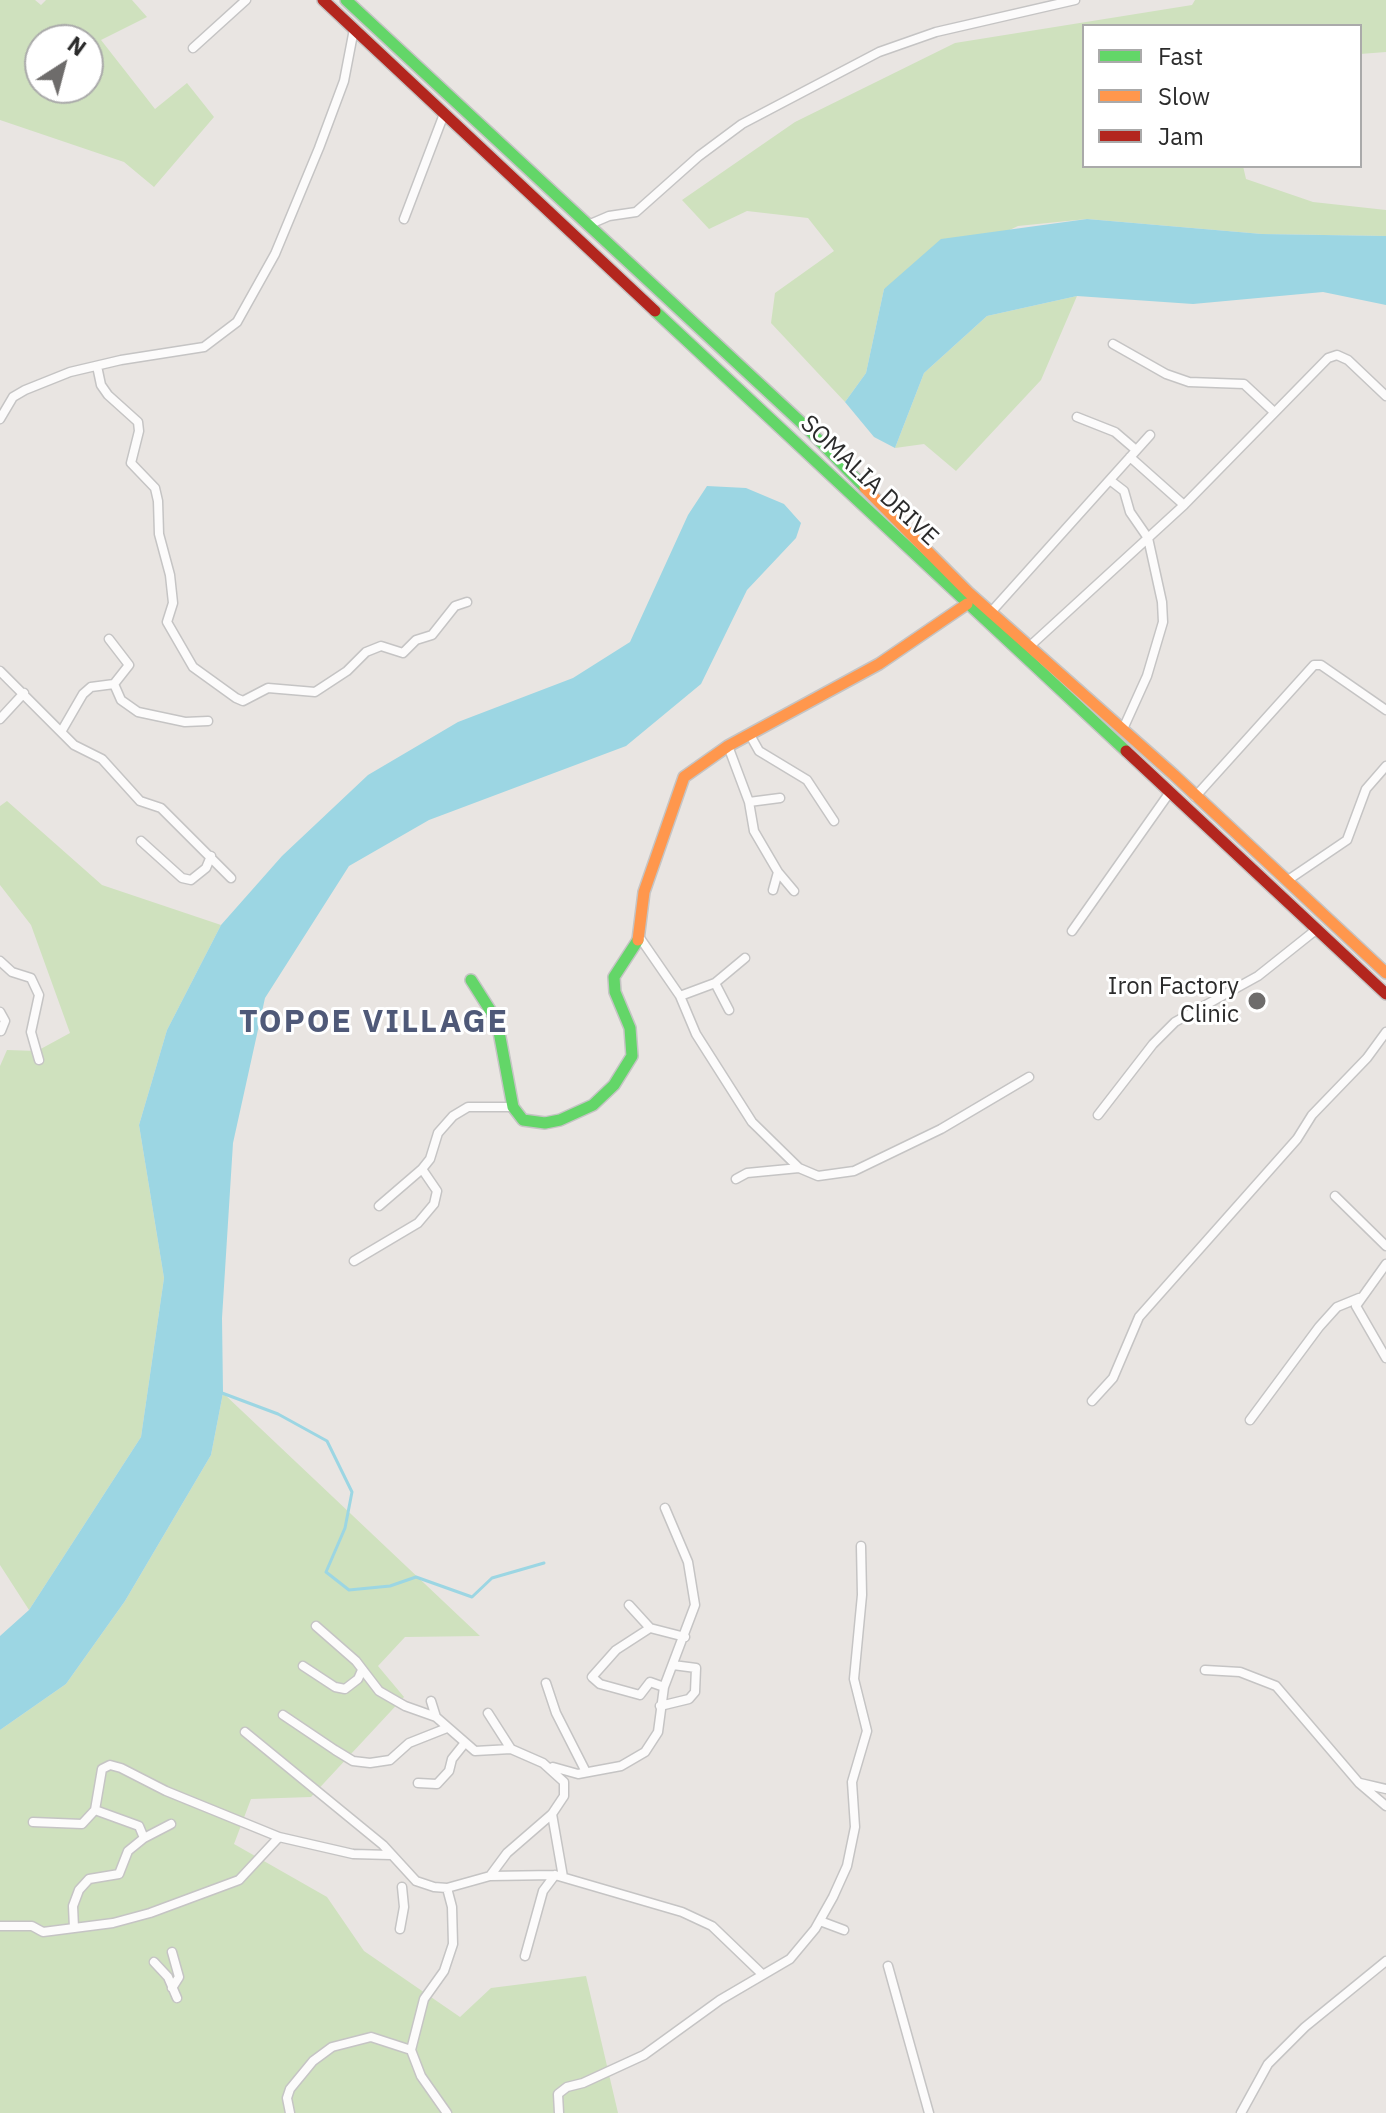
<!DOCTYPE html>
<style>
body{margin:0}
#map{position:relative;width:1386px;height:2113px;overflow:hidden;background:#e9e5e2;font-family:"IBM Plex Sans",sans-serif}
canvas{display:block}
.legend{position:absolute;left:1082px;top:24px;width:280px;height:144px;box-sizing:border-box;background:#fff;border:2px solid #aaa;margin:0;padding:10px 14px;list-style:none;font-size:24px;color:#2b2b2b}
.legend li{display:flex;align-items:center;gap:16px;height:40px}
.legend b{width:40px;border:2px solid #aaa}
.north{position:absolute;left:24px;top:24px;width:80px;height:80px;box-sizing:border-box;background:#fff;border:2px solid #aaa;border-radius:50%;rotate:36deg;font-size:22px;font-weight:700;line-height:32px;text-align:center;color:#2b2b2b}
.north::after{content:'';display:block;margin:auto;width:28px;height:36px;background:#6e6c6b;clip-path:polygon(50% 0,100% 100%,50% 72%,0 100%)}
</style>
<div id="map">
<canvas width="1386" height="2113"></canvas>
<ul class="legend">
<li><b style="height:10px;background:#63d668"></b>Fast</li>
<li><b style="height:10px;background:#ff974d"></b>Slow</li>
<li><b style="height:10px;background:#b3261e"></b>Jam</li>
</ul>
<div class="north">N</div>
</div>
<script>
const ctx = document.querySelector('canvas').getContext('2d');
ctx.lineJoin = 'round';
function fill(path, color) { ctx.fillStyle = color; ctx.fill(path, 'evenodd'); }
const toPath = rows => new Path2D(rows.map(r => 'M' + r).join(''));
function stroke(path, color, width, dash) { ctx.strokeStyle = color; ctx.lineWidth = width; ctx.lineCap = dash ? 'butt' : 'round'; ctx.setLineDash(dash || []); ctx.stroke(path); }
function label(font, color, halo, rows, align = 'center') {
  ctx.font = font + ' "IBM Plex Sans",sans-serif'; ctx.lineWidth = 6; ctx.setLineDash([]); ctx.textBaseline = 'middle'; ctx.strokeStyle = halo; ctx.fillStyle = color; for (const [text, x, y, turn = 0] of rows) {
    ctx.save(); ctx.translate(x, y); ctx.rotate((+turn || 0) * Math.PI / 180); ctx.textAlign = isNaN(turn) ? turn : align; if (halo) ctx.strokeText(text, 0, 0); ctx.fillText(text, 0, 0); ctx.restore();
  }
}
fill(toPath([
 [0,0,35,0,41,5,46,0,132,0,147,17,101,40,155,109,187,83,214,117,154,187,124,162,0,120],
 [40,40,88,40,88,88,40,88],
 [1195,0,1386,0,1386,52,1360,54,1360,26,1084,26,1084,166,1243,166,1246,179,1313,202,1386,210,1386,236,1262,234,1087,219,1018,226,884,289,866,373,845,402,771,323,775,293,834,251,808,218,747,211,709,229,682,200,795,122,955,43,1192,5],
 [1077,296,1041,380,956,471,924,444,895,448,924,373,987,316],
 [7,801,102,885,221,925,167,1030,139,1125,164,1278,141,1437,29,1610,0,1565,0,1066,7,1050,37,1051,70,1033,31,925,0,885,0,806],
 [223,1393,480,1636,405,1637,378,1666,404,1697,311,1797,251,1799,234,1844,327,1897,364,1951,460,2017,491,1988,586,1976,618,2113,0,2113,0,1730,66,1684,125,1601,211,1455]
]), '#cfe1be');
fill(toPath([
 [1087,219,1262,234,1386,236,1386,305,1323,292,1193,304,1077,296,987,316,924,373,895,448,874,437,845,402,866,373,884,289,941,239],
 [707,486,746,488,784,504,801,523,796,538,747,590,701,684,626,746,429,820,349,866,265,998,233,1143,222,1318,223,1393,211,1455,125,1601,66,1684,0,1730,0,1636,29,1610,141,1437,164,1278,139,1125,167,1030,221,925,282,856,368,775,458,722,573,678,630,642,688,515]
]), '#9cd6e3');
stroke(toPath([
 [222,1393,278,1414,327,1441,352,1492,345,1528,326,1572,349,1590,390,1586,416,1577,472,1597,492,1578,544,1563]
]), '#9cd6e3', 3);
const street = toPath([
 [193,48,246,0],
 [404,219,444,114],
 [588,225,609,216,636,212,699,156,742,124,879,52,936,32,1075,0],
 [1113,344,1166,374,1189,382,1244,384,1273,411],
 [97,366,101,385,108,395,138,422,139,431,131,463,155,488,158,501,159,534,170,575,173,603,167,622,193,667,236,698,243,701,268,688,315,692,347,671,366,652,381,646,403,653,416,640,432,635,455,606,467,602],
 [1077,417,1115,432,1136,450],
 [0,419,13,397,25,390,70,372,121,360,204,347,237,322,275,254,319,148,344,81,354,29],
 [1130,457,1184,505],
 [1111,481,1124,491,1130,512,1148,538,1162,602,1163,622,1147,676,1123,729],
 [992,611,1150,435],
 [1030,646,1184,505,1328,358,1337,355,1348,360,1386,396],
 [0,671,74,745,102,759,140,801,161,808,231,878],
 [114,684,121,700,138,712,185,722,208,721],
 [0,719,24,693],
 [61,732,83,694,91,687,114,684,129,665,109,639],
 [750,735,759,751,807,780,834,821],
 [728,746,749,802,754,831,778,872,773,890],
 [1195,797,1314,665,1321,665,1386,710],
 [749,802,780,798],
 [141,841,182,878,191,880,206,868,211,856],
 [778,872,794,891],
 [1288,880,1347,840,1366,789,1386,766],
 [1072,931,1170,792],
 [640,938,680,996,696,1034,752,1122,799,1168,818,1176,854,1171,941,1129,1029,1077],
 [0,961,12,972,31,978,39,995,31,1032,39,1060],
 [715,983,729,1010],
 [680,996,715,983,745,958],
 [0,1012,5,1021,1,1031],
 [1098,1115,1153,1044,1175,1022,1258,976,1317,929],
 [736,1179,747,1173,799,1168],
 [1335,1196,1386,1246],
 [379,1206,422,1169,430,1159,438,1133,453,1116,468,1107,513,1107],
 [354,1261,418,1223,434,1204,437,1191,422,1169],
 [1386,1264,1356,1306,1386,1358],
 [1092,1401,1113,1378,1139,1317,1297,1139,1312,1115,1367,1058,1386,1032],
 [1250,1420,1319,1327,1337,1307,1359,1298],
 [629,1605,650,1628,685,1637],
 [650,1628,616,1650,592,1677,600,1684,640,1695,650,1682,664,1687],
 [303,1666,335,1687,345,1689,358,1679,362,1670],
 [1205,1670,1240,1672,1276,1686,1359,1783,1386,1806],
 [546,1683,556,1713,586,1772],
 [431,1701,436,1717],
 [660,1706,689,1699,695,1692,696,1668,673,1665],
 [488,1713,511,1749],
 [283,1715,335,1750,353,1761,370,1763,390,1760,409,1743,447,1728],
 [245,1732,383,1845,416,1881,434,1887,447,1888,490,1876,507,1853,552,1814,564,1796,564,1782,543,1763,511,1749,475,1751,436,1717,405,1706,379,1691,356,1661,316,1626],
 [553,1767,578,1774,621,1766,645,1752,658,1732,664,1687,695,1605,688,1562,665,1508],
 [418,1783,437,1784,449,1771,452,1759,464,1744],
 [1360,1783,1386,1789],
 [552,1814,563,1877],
 [33,1822,82,1824,95,1810],
 [171,1824,144,1838,139,1826,95,1810,102,1769,110,1765,121,1768,166,1791,279,1837],
 [490,1876,555,1875,682,1912,712,1926,762,1974],
 [820,1921,844,1930],
 [0,1926,32,1926,43,1932,113,1923,150,1913,239,1880,279,1837,353,1854,391,1855],
 [74,1928,73,1906,79,1890,89,1879,119,1874,128,1851,144,1838],
 [400,1929,404,1907,402,1887],
 [172,1952,179,1977,172,1988],
 [525,1956,543,1891,555,1875],
 [154,1962,168,1977,177,1998],
 [888,1966,929,2113],
 [290,2113,287,2098,290,2089,313,2061,332,2047,371,2037,411,2050],
 [447,2113,421,2076,411,2050,424,1999,444,1971,453,1944,452,1907,447,1888],
 [559,2113,558,2094,567,2087,583,2083,644,2055,720,2000,790,1959,815,1929,833,1897,847,1866,855,1827,852,1782,867,1731,854,1679,862,1595,861,1546],
 [1241,2113,1268,2064,1305,2027,1386,1961]
]);
const fast = toPath([
 [346,0,806,427,865,488],
 [655,311,1126,751],
 [471,980,497,1021,513,1107,523,1120,545,1123,560,1120,593,1105,614,1085,632,1056,630,1028,615,992,614,977,638,940]
]);
const slow = toPath([
 [865,488,968,592,1174,775,1386,973],
 [638,940,644,892,684,777,728,746,879,664,967,604]
]);
const jam = toPath([
 [323,0,655,311],
 [1126,751,1386,994]
]);
stroke(street, '#c5c4c4', 11);
stroke(fast, '#c5c4c4', 14);
stroke(slow, '#c5c4c4', 14);
stroke(jam, '#c5c4c4', 14);
stroke(street, '#fcfbfb', 8);
stroke(fast, '#63d668', 11);
stroke(slow, '#ff974d', 11);
stroke(jam, '#b3261e', 11);
for (const [x, y, r, color] of [
 [1257,1001,10,"#6e6c6b"]
]) { const dot = new Path2D(); dot.arc(x, y, r, 0, 2 * Math.PI); ctx.fillStyle = color; ctx.fill(dot); stroke(dot, '#fff', 3); }
label('24px', '#2b2b2b', '#fff', [
 ["SOMALIA DRIVE",869,481,43]
]);
label('24px', '#2b2b2b', '#fff', [
 ["Iron Factory",1239,987],
 ["Clinic",1239,1015]
], 'right');
ctx.letterSpacing = '2px';
label('bold 32px', '#4f5978', '#fff', [
 ["TOPOE VILLAGE",374,1023]
]);
ctx.letterSpacing = '0px';
</script>
